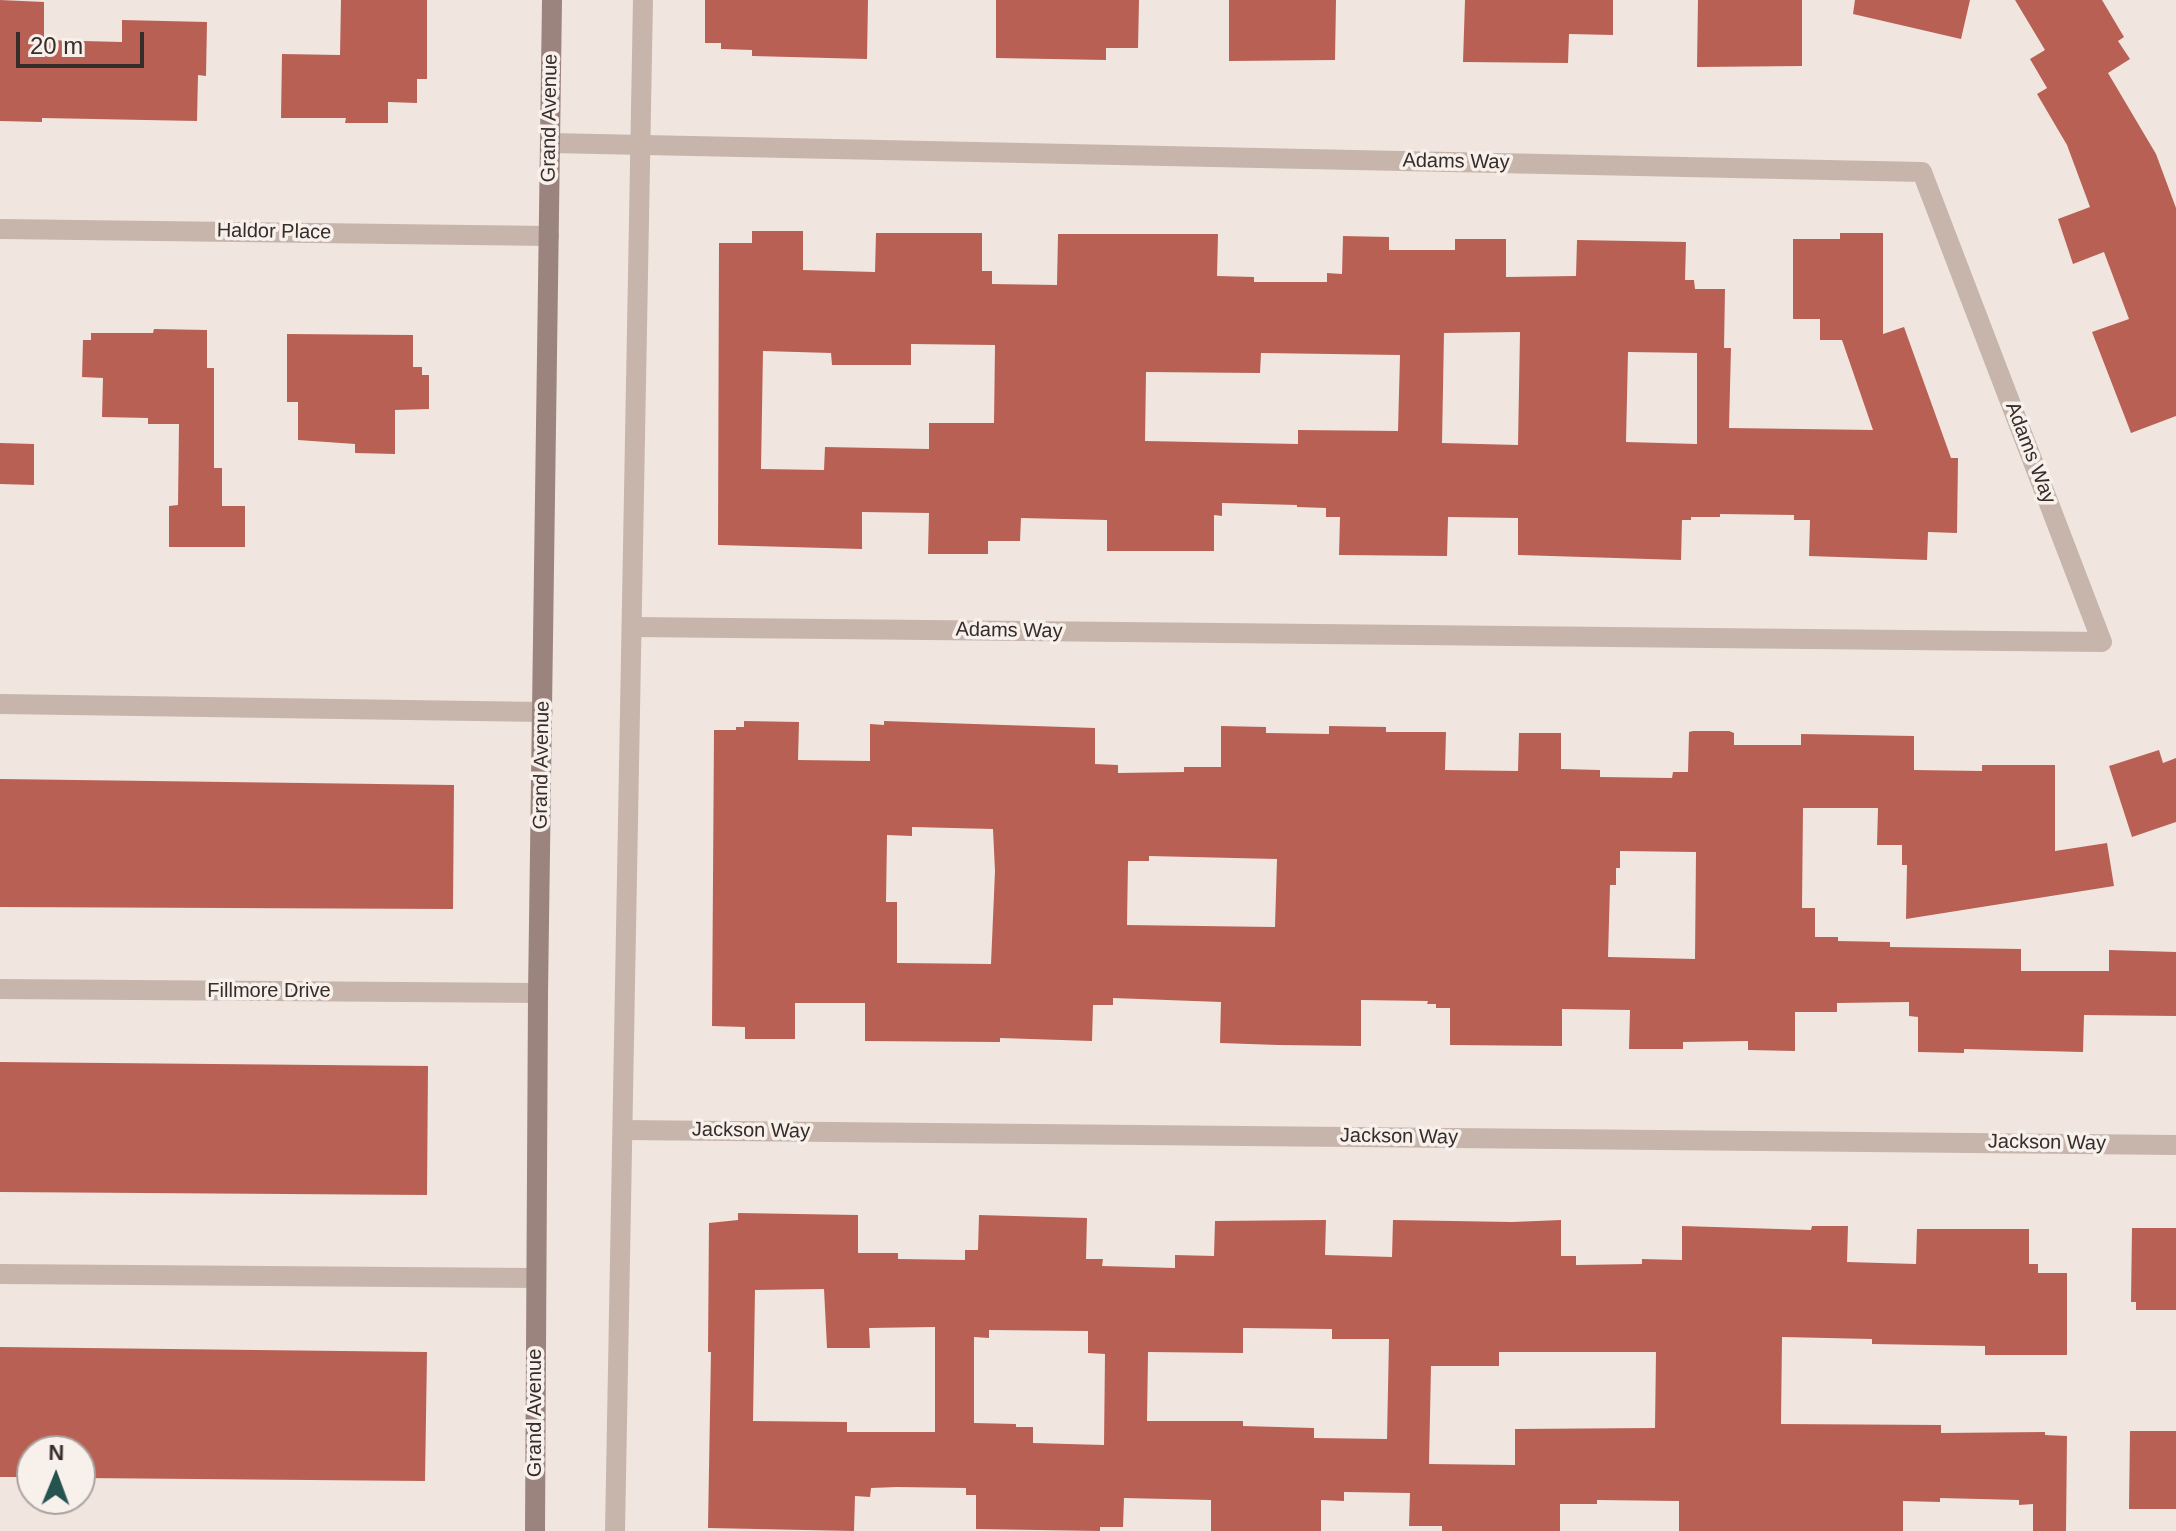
<!DOCTYPE html>
<style>
body{margin:0}
#map{position:relative;width:2176px;height:1531px;overflow:hidden;background:#f0e6df;font-family:Helvetica,sans-serif}
canvas{display:block}
.north{position:absolute;left:16px;top:1435px;width:80px;height:80px;box-sizing:border-box;background:#f8f0eb;border:2px solid #aaa29e;border-radius:50%;rotate:1deg;font-size:22px;font-weight:700;line-height:32px;text-align:center;color:#362c2a}
.north::after{content:'';display:block;margin:auto;width:28px;height:36px;background:#245350;clip-path:polygon(50% 0,100% 100%,50% 72%,0 100%)}
.scale{position:absolute;left:16px;top:32px;width:128px;height:36px;box-sizing:border-box;border:4px solid #362c2a;border-top:0;padding-left:10px;font-size:24px;line-height:28px;white-space:nowrap;color:#362c2a;-webkit-text-stroke:6px #f8f0eb;paint-order:stroke}
</style>
<div id="map">
<canvas width="2176" height="1531"></canvas>
<div class="north">N</div>
<div class="scale">20 m</div>
</div>
<script>
const ctx = document.querySelector('canvas').getContext('2d');
ctx.lineJoin = 'round';
function fill(path, color) { ctx.fillStyle = color; ctx.fill(path, 'evenodd'); }
const toPath = rows => new Path2D(rows.map(r => 'M' + r).join(''));
function stroke(path, color, width, dash) { ctx.strokeStyle = color; ctx.lineWidth = width; ctx.lineCap = dash ? 'butt' : 'round'; ctx.setLineDash(dash || []); ctx.stroke(path); }
function label(font, color, halo, rows, align = 'center') {
  ctx.font = font + ' Helvetica,sans-serif'; ctx.lineWidth = 7; ctx.setLineDash([]); ctx.textBaseline = 'middle'; ctx.strokeStyle = halo; ctx.fillStyle = color; for (const [text, x, y, turn = 0] of rows) {
    ctx.save(); ctx.translate(x, y); ctx.rotate((+turn || 0) * Math.PI / 180); ctx.textAlign = isNaN(turn) ? turn : align; if (halo) ctx.strokeText(text, 0, 0); ctx.fillText(text, 0, 0); ctx.restore();
  }
}
fill(toPath([
 [0,0,44,2,44,40,122,42,122,20,207,22,206,76,198,75,197,121,42,118,42,122,0,121],
 [341,0,427,0,427,79,417,79,417,103,388,102,388,123,345,123,346,118,281,118,282,54,340,55],
 [705,0,868,0,867,59,752,56,752,50,721,49,721,43,705,43],
 [996,0,1139,0,1138,48,1106,48,1106,60,996,58],
 [1229,0,1336,0,1335,60,1229,61],
 [1465,0,1613,0,1613,35,1569,34,1568,63,1463,62],
 [1698,0,1802,0,1802,66,1697,67],
 [1855,0,1970,0,1961,39,1853,14],
 [2015,0,2102,0,2124,37,2118,41,2130,59,2108,73,2156,154,2176,208,2176,416,2131,433,2092,332,2129,319,2104,252,2073,264,2058,219,2090,207,2067,145,2037,94,2047,88,2030,59,2045,50],
 [752,231,803,231,803,270,875,272,876,233,982,233,982,271,992,271,992,284,1057,285,1058,234,1218,234,1217,276,1254,277,1254,282,1327,282,1327,273,1342,274,1343,236,1389,237,1389,250,1455,250,1455,239,1506,239,1506,277,1576,276,1577,240,1686,242,1685,280,1694,280,1695,289,1725,289,1724,348,1731,348,1729,428,1873,430,1842,340,1820,340,1820,319,1793,319,1793,239,1840,239,1840,233,1883,233,1883,334,1904,327,1951,458,1958,458,1957,533,1928,532,1927,560,1809,556,1810,520,1794,520,1794,515,1720,514,1720,517,1691,517,1691,520,1682,520,1681,560,1518,555,1518,518,1448,517,1447,556,1339,555,1340,517,1326,517,1326,508,1297,507,1297,505,1222,503,1222,516,1214,515,1214,551,1107,551,1107,520,1021,518,1020,541,988,541,988,554,928,554,929,513,862,512,862,549,718,545,719,243,752,243],
 [1520,332,1518,445,1442,443,1444,333],
 [911,344,995,345,994,423,929,423,929,449,825,447,824,470,761,469,763,351,831,353,832,365,911,365],
 [1628,352,1697,353,1697,444,1626,442],
 [1261,353,1400,355,1398,431,1298,430,1298,444,1145,441,1146,372,1260,373],
 [154,329,207,330,207,368,214,368,214,468,222,468,222,506,245,506,245,547,169,547,169,506,178,505,179,424,148,424,148,418,102,417,103,378,82,377,83,340,91,340,91,333,153,333],
 [287,334,413,335,413,367,422,367,422,375,429,375,429,409,395,410,395,454,355,453,355,444,298,440,298,402,287,402],
 [0,443,34,444,34,485,0,484],
 [744,721,799,722,798,760,870,761,870,724,884,725,884,721,1095,728,1095,764,1118,765,1118,773,1184,772,1184,767,1221,767,1221,726,1266,727,1266,733,1329,734,1329,726,1386,727,1386,732,1446,732,1445,770,1518,771,1519,733,1561,733,1561,769,1600,770,1600,777,1672,778,1673,772,1688,772,1689,732,1693,731,1729,731,1734,733,1734,745,1801,745,1801,734,1914,736,1914,770,1982,771,1982,765,2055,765,2055,851,2107,843,2114,886,1906,919,1907,865,1902,865,1902,845,1877,845,1878,808,1803,808,1802,908,1815,908,1815,937,1838,937,1838,941,1890,942,1890,947,2021,949,2021,971,2109,971,2109,950,2176,952,2176,1016,2084,1015,2083,1052,1964,1049,1964,1053,1918,1052,1918,1017,1909,1016,1909,1002,1837,1003,1837,1012,1795,1012,1795,1051,1748,1050,1748,1041,1683,1042,1683,1049,1629,1049,1630,1010,1562,1009,1562,1046,1450,1045,1450,1008,1436,1008,1436,1004,1427,1004,1428,1001,1361,1000,1361,1046,1278,1045,1220,1043,1221,1002,1113,998,1113,1005,1093,1005,1092,1041,1000,1038,1000,1042,865,1041,865,1003,795,1003,795,1039,745,1039,745,1027,712,1026,714,730,736,730,736,727,744,727],
 [912,827,993,829,995,871,991,964,897,963,897,902,886,902,887,835,912,836],
 [1620,851,1696,852,1695,959,1608,957,1610,885,1616,885,1616,868,1620,868],
 [1149,856,1277,859,1275,927,1127,925,1128,861,1149,861],
 [2159,750,2163,763,2176,758,2176,822,2132,837,2109,766],
 [0,779,454,785,453,909,0,907],
 [0,1062,428,1066,427,1195,0,1192],
 [738,1213,858,1215,858,1253,898,1253,898,1259,965,1260,965,1250,978,1250,979,1215,1087,1218,1086,1259,1103,1259,1102,1266,1175,1268,1175,1255,1214,1256,1215,1221,1326,1220,1325,1255,1392,1257,1393,1220,1512,1222,1561,1220,1561,1256,1576,1256,1576,1265,1642,1264,1642,1259,1682,1260,1682,1226,1811,1230,1812,1226,1848,1226,1847,1262,1916,1264,1917,1229,2029,1229,2029,1264,2038,1264,2038,1273,2067,1273,2067,1355,1985,1355,1985,1346,1872,1344,1872,1339,1782,1337,1781,1424,1941,1425,1941,1433,2045,1432,2045,1435,2067,1436,2066,1531,2033,1531,2033,1504,2019,1505,2019,1500,1940,1498,1940,1502,1903,1501,1903,1531,1679,1531,1679,1501,1597,1500,1597,1504,1560,1504,1560,1531,1442,1531,1442,1526,1409,1526,1410,1493,1344,1492,1344,1501,1321,1500,1321,1531,1211,1531,1211,1500,1124,1498,1123,1527,1100,1527,1100,1531,976,1529,976,1495,966,1495,966,1488,897,1487,871,1488,870,1497,855,1496,854,1531,708,1528,711,1352,708,1352,709,1223,738,1220],
 [824,1289,827,1348,870,1348,869,1328,935,1327,935,1432,847,1432,847,1422,753,1421,755,1290],
 [1243,1328,1332,1329,1332,1339,1389,1339,1387,1439,1314,1438,1314,1428,1243,1426,1243,1421,1147,1421,1148,1352,1243,1353],
 [989,1330,1088,1331,1088,1353,1105,1354,1104,1445,1033,1443,1033,1427,1016,1427,1016,1424,974,1423,974,1337,989,1338],
 [1499,1352,1656,1352,1655,1428,1515,1429,1515,1465,1429,1464,1431,1366,1499,1366],
 [2132,1228,2176,1228,2176,1310,2136,1310,2136,1302,2131,1302],
 [0,1347,427,1352,425,1481,80,1478,80,1451,32,1451,32,1477,0,1477],
 [2130,1431,2176,1431,2176,1509,2129,1509]
]), '#b96054');
stroke(toPath([
 [0,704,543,712],
 [0,1274,536,1278],
 [615,1531,643,0]
]), '#c7b5ac', 20);
stroke(toPath([
 [550,143,1922,172,2102,642,632,627],
 [0,229,549,236],
 [0,989,538,993],
 [623,1130,2176,1145]
]), '#c7b5ac', 20);
stroke(toPath([
 [535,1531,538,993,552,0]
]), '#9a847d', 20);
label('20px', '#362c2a', '#f8f0eb', [
 ["Grand Avenue",550,118,-89],
 ["Adams Way",1456,162,1],
 ["Haldor Place",274,232,1],
 ["Adams Way",2030,453,69],
 ["Adams Way",1009,631,1],
 ["Grand Avenue",542,765,-89],
 ["Fillmore Drive",269,991],
 ["Jackson Way",751,1131,1],
 ["Jackson Way",1399,1137,1],
 ["Jackson Way",2047,1143,1],
 ["Grand Avenue",535,1413,-90]
]);
</script>
